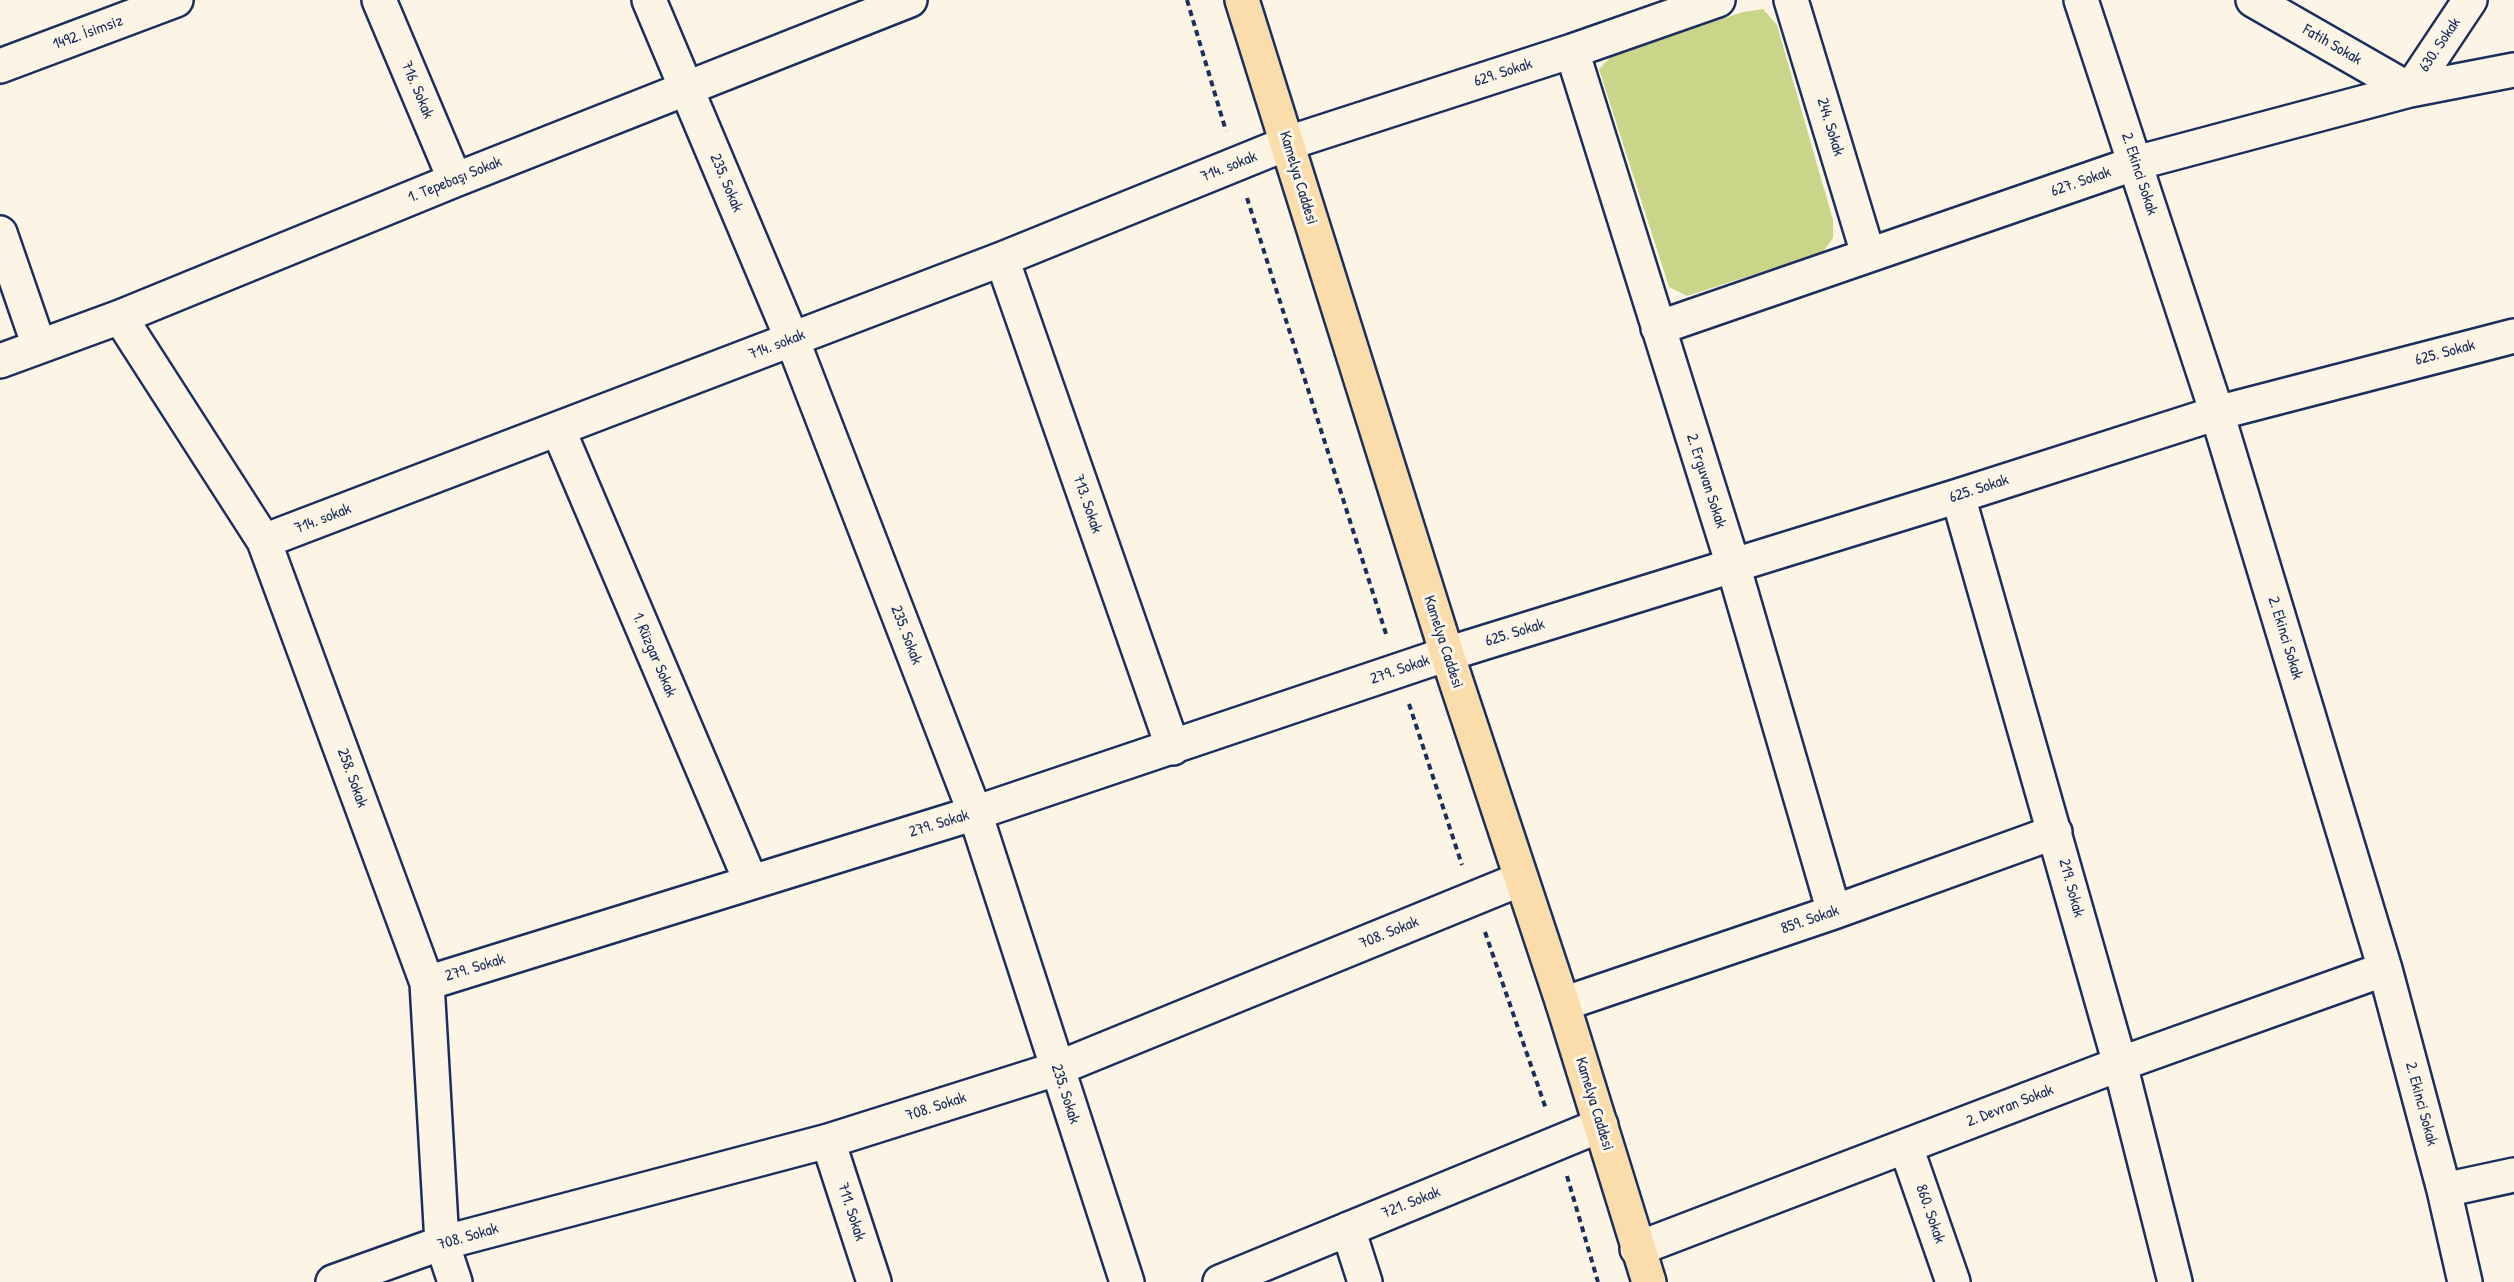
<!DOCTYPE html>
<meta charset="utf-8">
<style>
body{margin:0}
canvas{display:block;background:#fcf5e5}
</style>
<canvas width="2514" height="1282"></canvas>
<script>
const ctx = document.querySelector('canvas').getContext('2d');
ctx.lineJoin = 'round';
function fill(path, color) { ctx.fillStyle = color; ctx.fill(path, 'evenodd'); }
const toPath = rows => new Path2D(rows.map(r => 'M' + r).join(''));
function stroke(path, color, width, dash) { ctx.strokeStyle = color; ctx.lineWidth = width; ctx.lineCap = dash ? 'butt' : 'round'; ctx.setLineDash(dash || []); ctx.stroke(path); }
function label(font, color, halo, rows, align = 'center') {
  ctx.font = font + ' "Patrick Hand",sans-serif'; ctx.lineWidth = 6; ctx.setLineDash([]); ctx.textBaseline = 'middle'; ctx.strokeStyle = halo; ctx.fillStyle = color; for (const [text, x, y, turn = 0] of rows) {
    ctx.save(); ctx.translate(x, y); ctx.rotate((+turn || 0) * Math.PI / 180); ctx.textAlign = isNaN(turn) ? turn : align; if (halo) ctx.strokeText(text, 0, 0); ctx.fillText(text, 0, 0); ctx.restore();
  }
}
fill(toPath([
 [1763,9,1777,25,1833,220,1833,238,1823,252,1687,296,1669,287,1599,69,1612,56,1743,12]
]), '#c9d689');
const minor = toPath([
 [379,0,455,180],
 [649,0,792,339,975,813,1127,1282],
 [1791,0,1868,254],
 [2081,0,2217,413,2385,969,2444,1190,2465,1282],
 [2253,0,2410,90,2470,0],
 [1572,51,1733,565,1834,912],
 [0,66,176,0],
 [0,233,39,346],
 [1002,259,1173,748],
 [120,317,264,541,427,983,442,1243,455,1282],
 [1658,328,2136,163,2410,90,2514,70],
 [0,361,120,317,455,180,910,0],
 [558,429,751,882],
 [1958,496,2120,1064,2175,1282],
 [264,541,1002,259,1288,143,1572,51,1718,0],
 [427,983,975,813,1447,654,1958,496,2217,413,2514,336],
 [1563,1004,1834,912,2055,832],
 [828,1141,874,1282],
 [1906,1147,1953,1282],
 [2444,1190,2514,1175],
 [1348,1229,1365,1282],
 [1637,1249,2120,1064,2385,969],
 [333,1282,442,1243,828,1141,1056,1069,1521,879],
 [1220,1282,1601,1125]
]);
const major = toPath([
 [1242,0,1447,654,1563,1004,1649,1282]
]);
stroke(minor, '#1b2f5e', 38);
stroke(major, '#1b2f5e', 38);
stroke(toPath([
 [1187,0,1226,131],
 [1247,198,1387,637],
 [1409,704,1462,865],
 [1485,932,1546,1109],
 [1567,1176,1598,1282]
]), '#1b2f5e', 4, [6, 4.5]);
stroke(minor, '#fcf5e5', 33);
stroke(major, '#fbddab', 33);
label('16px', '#1b2f5e', '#fcf5e5', [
 ["1492. İsimsiz",88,33,-20],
 ["Fatih Sokak",2332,45,30],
 ["630. Sokak",2440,45,-56],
 ["629. Sokak",1503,73,-18],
 ["716. Sokak",417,90,67],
 ["244. Sokak",1830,127,73],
 ["714. sokak",1229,167,-22],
 ["2. Ekinci Sokak",2139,174,72],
 ["Kamelya Caddesi",1298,178,73],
 ["1. Tepebaşı Sokak",455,180,-22],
 ["627. Sokak",2081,182,-19],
 ["235. Sokak",726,183,67],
 ["714. sokak",777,345,-21],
 ["625. Sokak",2445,353,-15],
 ["2. Erguvan Sokak",1706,481,72],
 ["625. Sokak",1979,489,-18],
 ["713. Sokak",1087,504,71],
 ["714. sokak",323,519,-21],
 ["625. Sokak",1515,633,-17],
 ["235. Sokak",906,635,69],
 ["2. Ekinci Sokak",2285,638,73],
 ["Kamelya Caddesi",1443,642,72],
 ["1. Rüzgar Sokak",654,655,67],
 ["279. Sokak",1400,670,-19],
 ["258. Sokak",352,778,70],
 ["279. Sokak",939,824,-17],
 ["219. Sokak",2071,888,75],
 ["859. Sokak",1810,920,-19],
 ["708. Sokak",1389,933,-22],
 ["279. Sokak",475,968,-17],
 ["235. Sokak",1065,1094,72],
 ["Kamelya Caddesi",1594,1104,73],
 ["2. Ekinci Sokak",2421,1104,75],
 ["2. Devran Sokak",2010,1106,-21],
 ["708. Sokak",936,1107,-18],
 ["721. Sokak",1411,1203,-22],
 ["711. Sokak",851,1212,72],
 ["860. Sokak",1930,1214,71],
 ["708. Sokak",468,1237,-16]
]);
</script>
